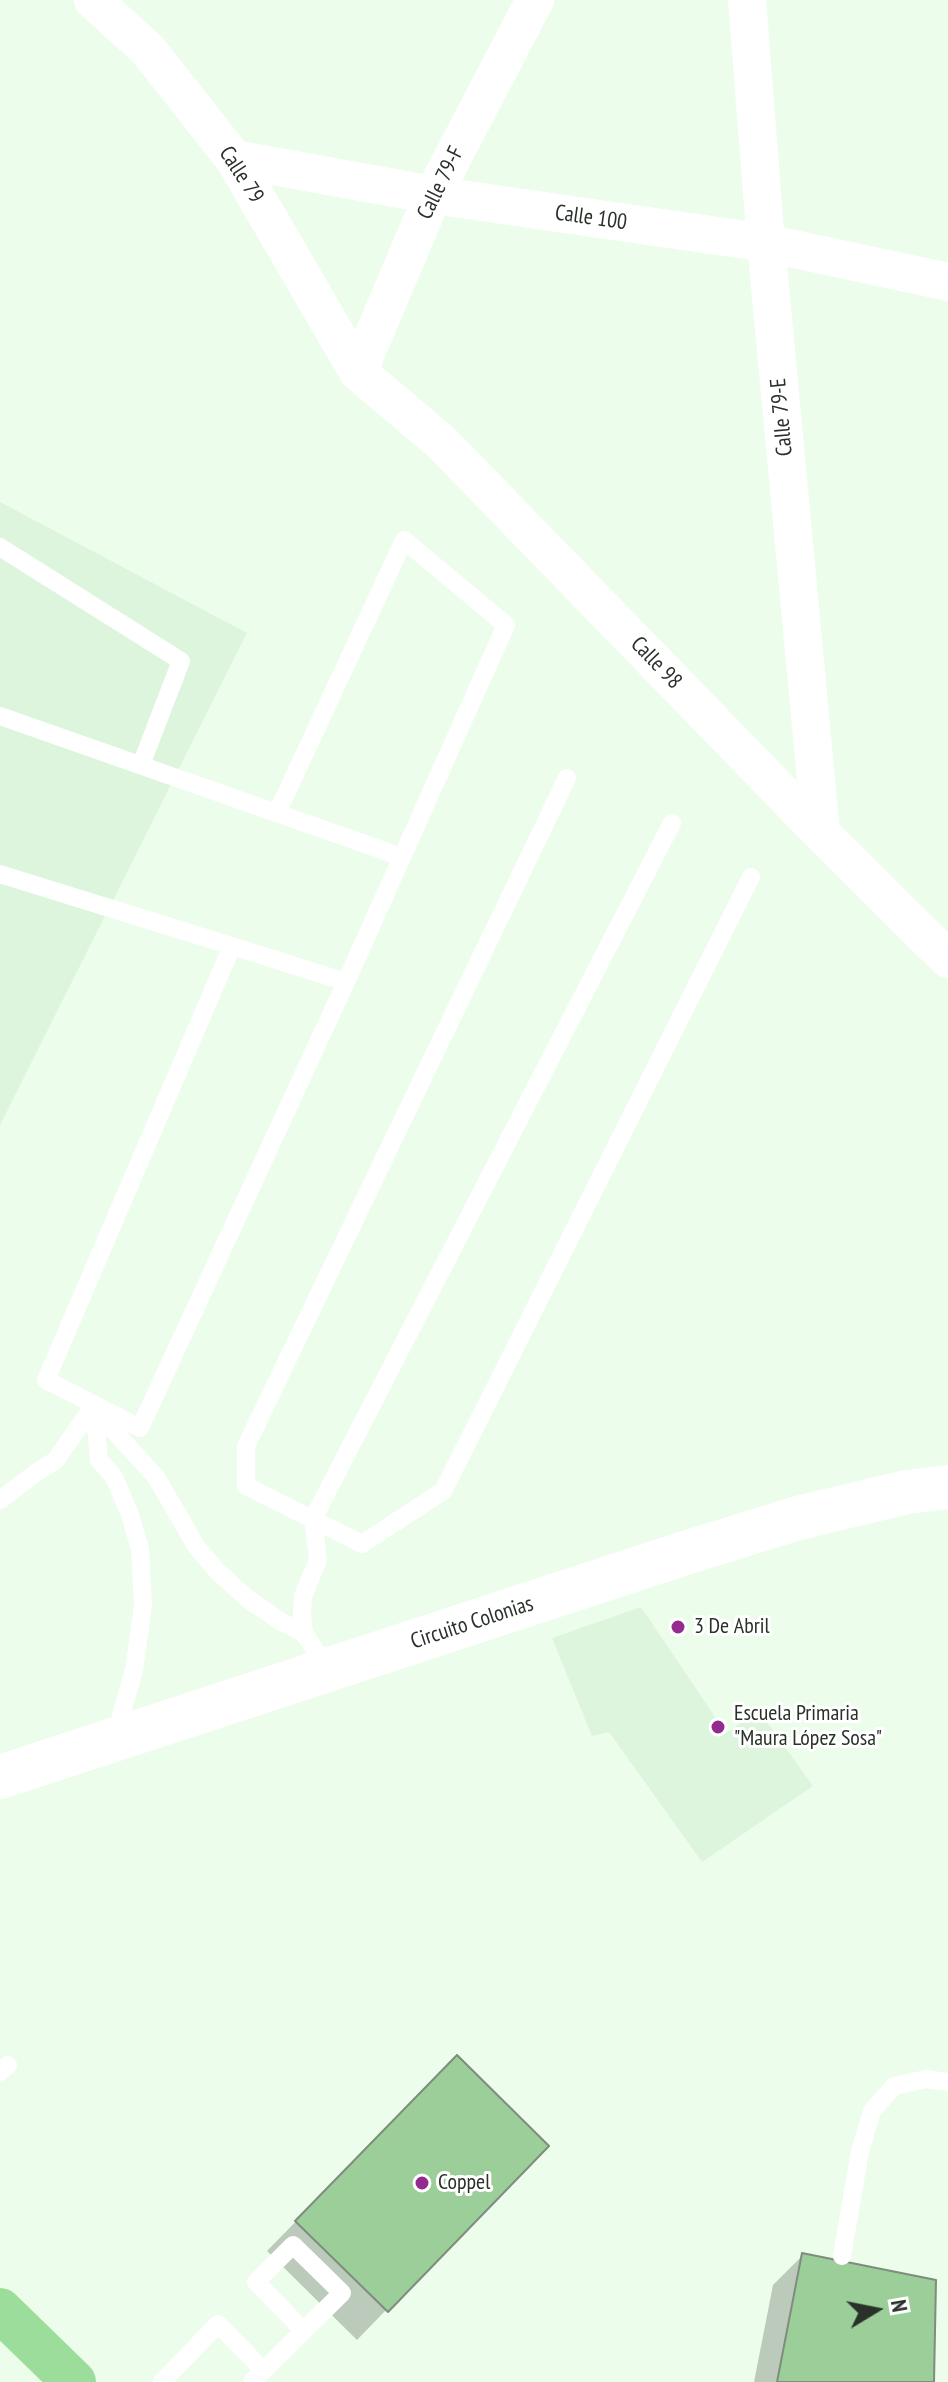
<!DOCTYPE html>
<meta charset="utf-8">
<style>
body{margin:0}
#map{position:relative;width:948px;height:2382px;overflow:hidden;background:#ecfdeb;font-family:"PT Sans Narrow",sans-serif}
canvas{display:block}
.north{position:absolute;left:836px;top:2270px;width:80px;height:80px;-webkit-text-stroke:6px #fff;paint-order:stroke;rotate:80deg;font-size:22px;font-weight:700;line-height:32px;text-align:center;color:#2a312a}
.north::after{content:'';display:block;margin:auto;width:28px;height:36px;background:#2a312a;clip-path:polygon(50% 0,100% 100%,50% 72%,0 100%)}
</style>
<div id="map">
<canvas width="948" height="2382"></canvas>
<div class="north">N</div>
</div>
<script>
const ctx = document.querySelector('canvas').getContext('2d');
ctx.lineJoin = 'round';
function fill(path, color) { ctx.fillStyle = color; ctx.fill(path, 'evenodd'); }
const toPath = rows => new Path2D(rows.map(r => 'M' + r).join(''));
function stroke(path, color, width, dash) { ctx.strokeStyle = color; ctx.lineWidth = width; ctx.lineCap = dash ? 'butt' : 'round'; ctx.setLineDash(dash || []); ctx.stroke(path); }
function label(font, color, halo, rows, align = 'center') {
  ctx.font = font + ' "PT Sans Narrow",sans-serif'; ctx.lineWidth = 6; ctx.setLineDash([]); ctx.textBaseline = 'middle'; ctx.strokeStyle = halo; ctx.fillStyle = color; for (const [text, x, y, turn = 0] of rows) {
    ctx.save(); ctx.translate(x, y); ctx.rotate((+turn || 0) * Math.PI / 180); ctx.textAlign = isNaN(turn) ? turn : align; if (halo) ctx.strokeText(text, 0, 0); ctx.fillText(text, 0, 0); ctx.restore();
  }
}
fill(toPath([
 [0,502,247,633,0,1125],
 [641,1607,726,1733,759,1711,813,1786,702,1862,609,1732,592,1736,552,1638]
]), '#def5dd');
fill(toPath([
 [427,2087,386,2310,357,2340,267,2251],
 [803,2255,932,2382,754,2382,773,2285]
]), '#0003');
const building = toPath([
 [457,2055,549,2146,388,2312,295,2221,457,2055],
 [802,2253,936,2280,934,2382,777,2382,802,2253]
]);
fill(building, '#9bce98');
stroke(building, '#7e8d7d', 2);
stroke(toPath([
 [0,547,181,661,141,765],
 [0,716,402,857],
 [567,778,246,1446,246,1486,362,1544,443,1491,751,877],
 [277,813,404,540,506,625,346,982],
 [0,874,232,946,346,982,140,1428,46,1380,232,946],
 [94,1405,99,1460,114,1477,130,1515,140,1549,143,1606,134,1670,119,1723,110,1733],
 [98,1410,113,1430,156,1477,196,1546,217,1571,248,1599,280,1621,304,1633],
 [0,1500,37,1472,55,1461,94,1405],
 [328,1670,304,1633,302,1615,303,1596,318,1560,313,1519,672,823],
 [0,2072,8,2065],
 [842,2256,860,2151,872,2111,894,2086,926,2079,948,2082],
 [162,2382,218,2324,263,2370],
 [252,2382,342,2293,293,2245,256,2282,303,2330]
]), '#fff', 18);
stroke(toPath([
 [93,0,148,50,234,159,358,372,441,442,821,833,948,959],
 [747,0,766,243,821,833],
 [234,159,433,195,766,243,948,282],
 [358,372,433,195,535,0]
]), '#fff', 38);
stroke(toPath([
 [0,1777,682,1554,798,1518,907,1492,948,1487]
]), '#fff', 44);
stroke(toPath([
 [0,2310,74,2382]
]), '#9cdd9c', 44);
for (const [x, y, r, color] of [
 [678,1627,8,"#942c90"],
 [718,1727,8,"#942c90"],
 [422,2183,8,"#942c90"]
]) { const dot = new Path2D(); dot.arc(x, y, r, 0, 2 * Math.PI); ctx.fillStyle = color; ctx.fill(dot); stroke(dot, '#fff', 3); }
label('22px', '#2a312a', '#fff', [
 ["Calle 79",241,175,57],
 ["Calle 79-F",441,183,-64],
 ["Calle 100",591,218,8],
 ["Calle 79-E",782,417,-95],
 ["Calle 98",656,663,46],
 ["Circuito Colonias",472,1623,-18]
]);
label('22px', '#2a312a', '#fff', [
 ["3 De Abril",694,1627],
 ["Escuela Primaria",734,1714],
 ["\"Maura López Sosa\"",734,1739],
 ["Coppel",438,2183]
], 'left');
</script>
